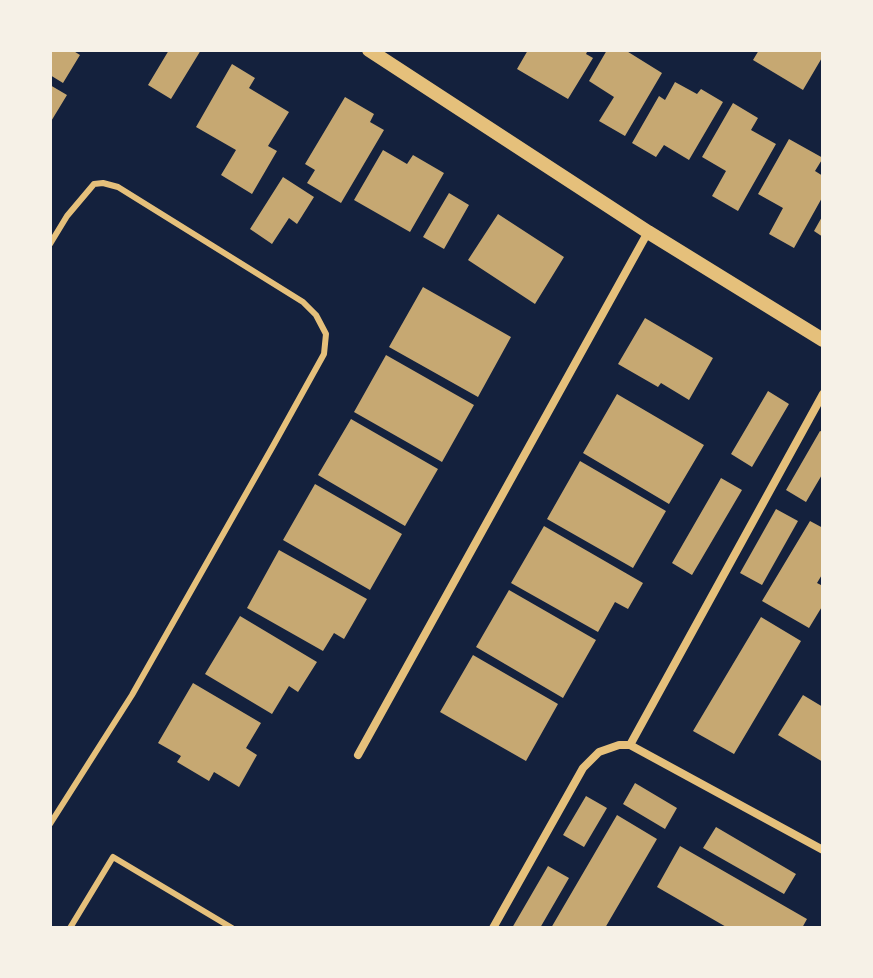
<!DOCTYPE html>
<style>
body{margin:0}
#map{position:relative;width:873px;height:978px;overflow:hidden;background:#14213d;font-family:Manrope,sans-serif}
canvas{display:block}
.frame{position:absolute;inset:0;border:52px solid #f6f1e7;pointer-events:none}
</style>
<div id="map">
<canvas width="873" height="978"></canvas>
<div class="frame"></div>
</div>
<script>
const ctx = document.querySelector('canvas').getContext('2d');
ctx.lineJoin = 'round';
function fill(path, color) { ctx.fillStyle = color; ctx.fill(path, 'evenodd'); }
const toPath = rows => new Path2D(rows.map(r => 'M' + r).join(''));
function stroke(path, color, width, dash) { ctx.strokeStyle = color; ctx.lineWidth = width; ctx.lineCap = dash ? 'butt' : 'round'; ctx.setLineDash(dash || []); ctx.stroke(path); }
fill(toPath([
 [50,50,72,50,80,55,63,83,50,75],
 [169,50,201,50,171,99,148,85],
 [528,50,588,50,586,54,593,58,568,99,517,69],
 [607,50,625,50,662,73,625,136,599,121,614,97,589,81],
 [759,50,823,50,823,56,803,90,753,60],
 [232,64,255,78,249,88,289,112,268,146,277,151,252,194,221,175,236,150,196,127],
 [675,82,697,94,701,89,723,102,689,160,664,145,656,157,632,143,659,96,665,100],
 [50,85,67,95,50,123],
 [345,97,374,114,370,122,384,130,341,203,307,183,315,170,305,164],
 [733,103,758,118,751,130,776,144,738,211,712,196,726,171,702,157],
 [789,139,823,158,815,171,823,176,823,196,794,248,769,234,783,208,758,194],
 [383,150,407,164,413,155,444,173,410,232,354,200],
 [283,177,314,197,297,224,289,218,272,244,250,229],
 [449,193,469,205,444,249,423,237],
 [498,214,564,257,535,304,468,260],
 [823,215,823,237,814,231],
 [423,287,511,337,478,397,389,347],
 [645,318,713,358,689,400,661,383,658,387,618,364],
 [386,355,474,405,442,462,354,412],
 [768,391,789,404,752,467,731,454],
 [617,394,704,445,669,504,583,453],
 [351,419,438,469,405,526,318,475],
 [820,431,823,432,823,473,806,502,786,490],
 [580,461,666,511,633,568,547,519],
 [721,478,742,490,692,575,672,563],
 [315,484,402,534,370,590,283,540],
 [776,509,798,521,762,585,740,573],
 [810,521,823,528,823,573,817,583,823,586,823,605,809,628,762,601],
 [544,526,643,583,628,609,615,602,598,632,511,583],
 [279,550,367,599,344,639,334,633,323,651,247,608],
 [509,590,596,640,563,698,476,647],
 [240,616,317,662,298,692,289,686,272,714,205,674],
 [761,617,801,641,734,754,693,731],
 [473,655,558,704,526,761,440,712],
 [193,683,261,723,246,748,257,755,239,787,214,772,209,781,177,762,181,756,158,743],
 [803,695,823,707,823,762,778,735],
 [635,783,677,808,665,829,623,804],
 [586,796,607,808,584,847,563,835],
 [617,815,657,839,605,928,551,928],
 [716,827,796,874,784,894,703,848],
 [680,846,807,919,802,928,728,928,657,887],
 [548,866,569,878,540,928,512,928]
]), '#c6a872');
stroke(toPath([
 [50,244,67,216,94,184,103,183,118,187,303,302,316,315,326,334,324,354,273,446,132,695,50,824],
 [70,928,113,857,232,928]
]), '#e5c07b', 6);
stroke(toPath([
 [630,745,823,394],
 [358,755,648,232],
 [493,928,583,768,599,752,619,745,630,745,823,850]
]), '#e5c07b', 8);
stroke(toPath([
 [369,50,648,232,823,340]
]), '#e5c07b', 14);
</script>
